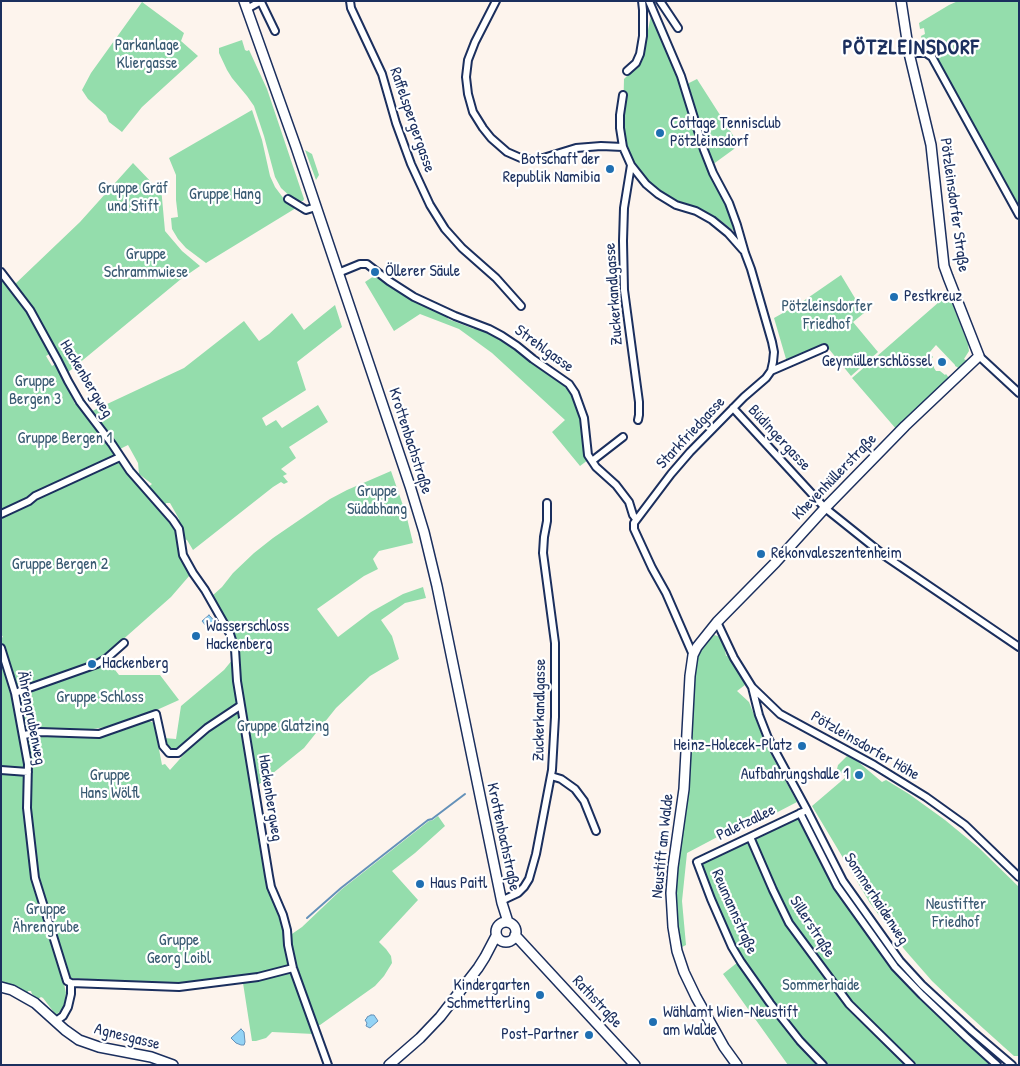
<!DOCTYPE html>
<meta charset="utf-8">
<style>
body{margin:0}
#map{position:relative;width:1020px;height:1066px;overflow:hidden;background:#fdf4ed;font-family:"Patrick Hand",sans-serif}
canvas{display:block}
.frame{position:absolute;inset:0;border:2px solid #1b2f5e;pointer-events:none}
</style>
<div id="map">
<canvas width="1020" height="1066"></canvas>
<div class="frame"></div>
</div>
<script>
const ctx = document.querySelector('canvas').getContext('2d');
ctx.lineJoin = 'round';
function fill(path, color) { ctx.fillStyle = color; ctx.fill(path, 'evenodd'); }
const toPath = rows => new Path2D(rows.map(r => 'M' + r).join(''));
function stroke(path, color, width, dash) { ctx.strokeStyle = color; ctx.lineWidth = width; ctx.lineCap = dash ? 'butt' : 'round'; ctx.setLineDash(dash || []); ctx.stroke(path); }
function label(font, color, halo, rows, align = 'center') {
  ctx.font = font + ' "Patrick Hand",sans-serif'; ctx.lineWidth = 4.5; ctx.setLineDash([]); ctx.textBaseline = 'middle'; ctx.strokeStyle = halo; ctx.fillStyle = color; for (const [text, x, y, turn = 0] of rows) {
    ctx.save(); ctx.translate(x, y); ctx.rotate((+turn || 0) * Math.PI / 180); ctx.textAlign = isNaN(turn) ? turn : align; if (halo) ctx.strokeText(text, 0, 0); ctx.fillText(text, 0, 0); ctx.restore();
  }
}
fill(toPath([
 [958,1,1019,1,1019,207,1003,180,931,50,931,45,923,44,921,36,925,34,924,28,920,29,919,23,949,5],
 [142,2,184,33,181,41,198,56,142,107,122,132,109,122,106,115,88,99,82,90,91,73],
 [651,15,676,68,705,163,729,209,734,231,717,218,697,207,675,200,659,191,647,180,633,162,626,148,623,118,624,79,642,61],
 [242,40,245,50,247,51,249,50,250,52,267,89,304,199,303,201,301,201,294,200,281,188,275,177,264,136,254,106,247,96,232,78,227,70,219,53,219,48],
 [697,79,736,140,737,143,734,149,712,165,687,86,689,83],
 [252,110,262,140,270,176,275,187,284,199,296,208,206,263,186,248,178,239,172,229,171,218,178,217,176,200,176,175,169,158],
 [305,150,312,154,319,175,316,180],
 [133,163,154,185,161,187,165,231,182,251,200,266,181,279,66,374,14,285,80,222],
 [1,275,27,309,51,353,46,356,52,366,57,363,66,381,65,383,75,404,78,403,90,412,184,368,244,321,259,341,269,334,292,313,304,330,335,305,342,327,297,362,306,390,262,418,266,426,276,420,282,428,318,405,328,422,289,447,296,458,281,469,287,474,283,476,288,482,284,484,281,482,273,487,193,550,187,540,184,539,184,534,177,523,179,519,170,503,166,503,165,508,147,488,152,484,139,474,138,463,128,445,118,450,163,512,163,513,176,528,190,575,171,597,102,658,86,666,16,690,1,641,1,638,3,637,1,634],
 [841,275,864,313,853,322,878,352,851,376,824,343,788,360,786,359,774,318,799,304],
 [374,276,381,277,447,315,448,319,474,329,476,325,493,333,567,384,573,393,581,412,588,460,580,466,552,432,565,420,492,353,459,329,420,314,394,331,365,282],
 [950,298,968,344,969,351,964,359,967,361,955,372,954,372,958,368,957,367,955,366,955,365,936,345,929,353,933,357,930,360,934,365,934,368,936,371,940,371,945,375,946,374,949,378,897,430,852,378,939,302],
 [391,471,406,514,413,543,379,551,373,559,378,569,364,576,317,609,338,637,371,612,403,594,423,587,426,598,405,603,381,620,392,636,399,659,370,676,336,708,304,748,257,786,247,720,238,680,238,649,237,642,229,624,212,596,222,587,233,573,254,553,273,538,330,499,347,490],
 [714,635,718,636,724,644,726,656,727,656,726,653,728,653,745,685,737,691,749,702,765,743,797,802,747,828,742,824,687,853,682,901,686,945,682,947,680,946,676,922,674,889,676,868,685,816,695,667,697,657,702,648,709,638],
 [1,655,12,690,15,706,13,707,23,745,26,768,25,769,1,768],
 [233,659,237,699,236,703,233,707,206,725,182,747,175,750,169,748,165,744,164,738,176,739,181,706,224,670],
 [108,661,119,675,160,675,179,700,130,722,112,726,74,732,61,733,60,736,89,737,104,736,127,729,140,722,147,720,154,723,162,765,165,764,170,770,195,742,209,730,237,712,240,713,268,889,280,916,289,963,285,967,255,974,237,977,180,984,127,983,126,981,68,978,63,979,66,993,64,1008,56,1015,43,998,41,997,38,999,32,994,31,991,28,991,28,993,17,987,1,981,1,773,24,773,31,826,30,758,18,698,21,695,88,670],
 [847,756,856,760,882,782,886,780,909,794,945,820,979,848,1019,887,1019,1056,1014,1056,954,1002,932,981,904,949,870,903,812,806,846,777,837,769,838,765],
 [799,811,838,886,896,966,999,1065,788,1065,723,974,738,962,695,860],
 [438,816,445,826,415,853,392,871,418,900,379,942,386,949,391,956,392,963,384,976,375,986,320,1025,317,1025,293,957,289,936,302,927,342,889,429,821,433,820],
 [289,973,293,975,314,1034,272,1032,266,1038,256,1041,252,1041,243,983]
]), '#94ddac');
const water = toPath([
 [209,615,218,625,211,632,202,621,209,615],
 [371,1015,374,1015,378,1021,370,1028,366,1026,367,1023,365,1020,367,1018,367,1017,371,1015],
 [241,1029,244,1032,245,1042,244,1045,241,1045,236,1043,231,1038,241,1029]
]);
fill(water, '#94d3f5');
stroke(water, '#6491b9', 1);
stroke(toPath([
 [307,918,341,888,387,852,428,820,432,819,465,794]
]), '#6491b9', 2);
const street = toPath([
 [350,1,351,8,382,74,396,123,411,164,430,205,445,229,462,248,496,278,521,306],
 [496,1,475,42,468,60,466,77,468,94,473,112,483,128,491,138,507,152,523,159,540,159,576,148,601,146,623,147],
 [649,1,681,76,704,150,713,173,729,203,737,225,745,253,751,269,772,342,774,352,773,362,771,371,766,378,744,397,690,452,671,474,634,523,634,529,652,568,666,593,693,655],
 [660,1,678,28],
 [261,2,275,31],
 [247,9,261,1],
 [909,53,926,53,932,57,1019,215],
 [627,71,636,63,640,54,643,36,643,10,642,1],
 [623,95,620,115,620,128,623,147,631,165,646,184,658,194,676,205,696,211,712,220,728,233,743,250],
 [631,165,624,208,623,241,624,290,639,402,639,415,638,420],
 [288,199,306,210,316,207],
 [1,272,30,310,58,361,68,381,80,402,112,444,130,471,173,520,179,529,183,555,193,573,205,590,230,634,235,649,237,681,269,876,271,887,283,915,287,930,288,945,293,968,328,1065],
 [338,273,360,264,367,264,389,281,414,297,455,316,489,329,502,336,517,346,533,359,569,384,575,393,584,418,588,455,596,467,616,485,629,502,633,515,636,519],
 [979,356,1019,393],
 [771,371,824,348],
 [733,408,825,508,885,556,1019,647],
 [592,461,623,437],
 [1,514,29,501,35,496,120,457],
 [717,622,734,658,752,687,780,714,874,765,926,797,965,825,1019,877],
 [1,648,15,693,28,764,27,808,35,878,67,981,71,983,71,994,68,1007,63,1016,56,1021],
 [752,687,759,715,768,738,807,810,843,881,900,961,922,985,972,1031,1012,1065],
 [15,693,97,664,107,658,124,643],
 [24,735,40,732,99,734,156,714,163,746,169,753,178,753,207,728,240,706],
 [1,770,28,772],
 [551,776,561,779,575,789,584,801,596,831],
 [807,810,697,862,711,899,732,947,741,962,770,1003,800,1041,823,1065],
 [800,813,837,886,895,967,922,995,966,1037,997,1065],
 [750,837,773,890,789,923,849,1004,911,1065],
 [501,901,518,893,524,887,529,879,536,854,552,770,555,717,555,643,543,553,544,537,547,521,547,503],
 [71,983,179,987,258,977,293,968]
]);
const secondary = toPath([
 [244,1,296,147,410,486,424,532,437,586,502,903,508,922],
 '496 932a10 10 0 1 1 20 0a10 10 0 1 1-20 0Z',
 [515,935,635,1065],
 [1,987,12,990,35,1003,65,1030,79,1040,99,1047,151,1057,173,1065],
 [389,1065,420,1038,440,1017,478,968,485,957,496,936],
 [737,1065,724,1047,696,997,684,972,677,951,673,927,671,893,673,867,684,789,690,676,693,655,697,647,717,622,776,562,825,508,905,426,979,356,948,277,944,266,931,145,909,53,901,1]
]);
stroke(street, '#1b2f5e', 10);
stroke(secondary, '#1b2f5e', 12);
stroke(street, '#fff', 6);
stroke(secondary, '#fff', 9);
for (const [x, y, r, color] of [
 [660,133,5,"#1f6fb2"],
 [610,169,5,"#1f6fb2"],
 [375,272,5,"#1f6fb2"],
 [894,297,5,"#1f6fb2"],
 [942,362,5,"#1f6fb2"],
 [761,554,5,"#1f6fb2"],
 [196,636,5,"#1f6fb2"],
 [92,664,5,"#1f6fb2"],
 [802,746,5,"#1f6fb2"],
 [859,775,5,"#1f6fb2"],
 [420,884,5,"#1f6fb2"],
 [540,995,5,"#1f6fb2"],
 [653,1022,5,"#1f6fb2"],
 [589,1035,5,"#1f6fb2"]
]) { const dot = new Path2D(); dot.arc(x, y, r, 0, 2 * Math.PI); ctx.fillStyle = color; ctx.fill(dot); stroke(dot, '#fff', 2); }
label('16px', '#395a72', '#fff', [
 ["Parkanlage",147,46],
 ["Kliergasse",147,64],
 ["Gruppe Gräf",133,189],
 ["und Stift",133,207],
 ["Gruppe Hang",225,195],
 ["Gruppe",146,255],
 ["Schrammwiese",146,273],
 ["Pötzleinsdorfer",827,307],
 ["Friedhof",827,325],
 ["Gruppe",35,382],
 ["Bergen 3",35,400],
 ["Gruppe Bergen 1",65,439],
 ["Gruppe",377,492],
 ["Südabhang",377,510],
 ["Gruppe Bergen 2",60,565],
 ["Gruppe Schloss",100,698],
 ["Gruppe Glatzing",283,727],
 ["Gruppe",110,776],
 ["Hans Wölfl",110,794],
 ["Neustifter",956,905],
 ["Friedhof",956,923],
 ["Gruppe",46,910],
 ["Ährengrube",46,928],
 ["Gruppe",179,941],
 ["Georg Loibl",179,959],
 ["Sommerhaide",821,986]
]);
label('16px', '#1b2f5e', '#fff', [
 ["Raffelspergergasse",412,120,71],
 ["Pötzleinsdorfer Straße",954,205,82],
 ["Zuckerkandlgasse",614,294,-94],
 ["Strehlgasse",544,349,36],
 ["Hackenbergweg",86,379,59],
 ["Starkfriedgasse",691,433,-47],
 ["Büdingergasse",779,438,47],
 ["Krottenbachstraße",410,441,72],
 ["Khevenhüllerstraße",835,477,-46],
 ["Zuckerkandlgasse",540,710,-89],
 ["Ährengrubenweg",31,718,79],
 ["Pötzleinsdorfer Höhe",865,746,30],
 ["Hackenbergweg",270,798,81],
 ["Paletzallee",746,823,-26],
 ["Krottenbachstraße",503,837,78],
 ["Neustift am Walde",663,846,-84],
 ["Sommerhaidenweg",876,899,57],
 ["Reumannstraße",734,912,66],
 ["Sillerstraße",812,927,57],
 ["Rathstraße",597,1002,47],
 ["Agnesgasse",127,1037,14]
]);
label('16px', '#1b2f5e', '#fff', [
 ["Cottage Tennisclub",670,124],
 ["Pötzleinsdorf",670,142],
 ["Botschaft der",600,160,"right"],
 ["Republik Namibia",600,178,"right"],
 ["Öllerer Säule",385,272],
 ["Pestkreuz",904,297],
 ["Geymüllerschlössel",932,362,"right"],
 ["Rekonvaleszentenheim",771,554],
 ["Wasserschloss",206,627],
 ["Hackenberg",206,645],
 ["Hackenberg",102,664],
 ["Heinz-Holecek-Platz",792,746,"right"],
 ["Aufbahrungshalle 1",849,775,"right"],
 ["Haus Paitl",430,884],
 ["Kindergarten",530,986,"right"],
 ["Schmetterling",530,1004,"right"],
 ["Wählamt Wien-Neustift",663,1013],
 ["am Walde",663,1031],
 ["Post-Partner",579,1035,"right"]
], 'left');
ctx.letterSpacing = '1px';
label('bold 21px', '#1b2f5e', '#fff', [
 ["PÖTZLEINSDORF",911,48]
]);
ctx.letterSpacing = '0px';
</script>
